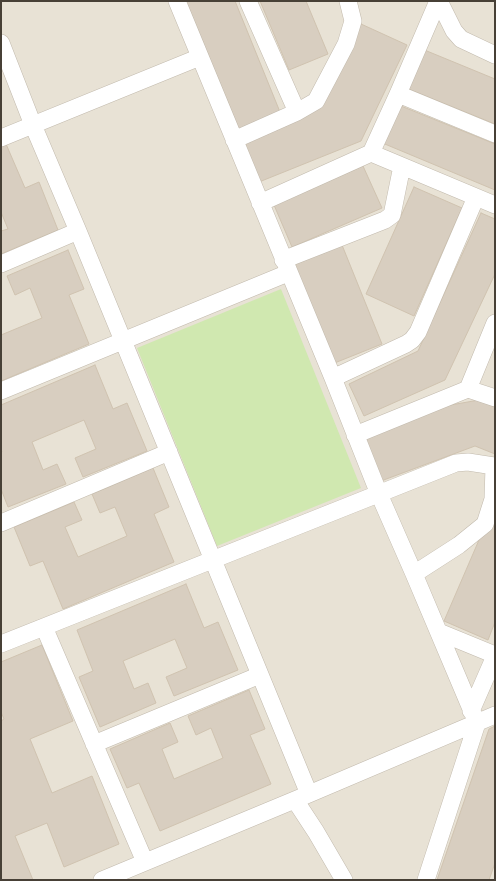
<!DOCTYPE html>
<style>
body{margin:0}
#map{position:relative;width:496px;height:881px;overflow:hidden;background:#f4f0e7;font-family:"Source Sans 3",sans-serif}
canvas{display:block}
.frame{position:absolute;inset:0;border:2px solid #474036;pointer-events:none}
</style>
<div id="map">
<canvas width="496" height="881"></canvas>
<div class="frame"></div>
</div>
<script>
const ctx = document.querySelector('canvas').getContext('2d');
ctx.lineJoin = 'round';
function fill(path, color) { ctx.fillStyle = color; ctx.fill(path, 'evenodd'); }
const toPath = rows => new Path2D(rows.map(r => 'M' + r).join(''));
function stroke(path, color, width, dash) { ctx.strokeStyle = color; ctx.lineWidth = width; ctx.lineCap = dash ? 'butt' : 'round'; ctx.setLineDash(dash || []); ctx.stroke(path); }
fill(toPath([
 [1,1,495,1,495,880,1,880]
]), '#e8e2d5');
fill(toPath([
 [281,289,361,488,217,546,137,348]
]), '#d0e8b0');
const building = toPath([
 [186,1,235,1,280,112,239,129,186,1],
 [260,1,306,1,328,54,289,70,260,1],
 [361,24,407,45,361,141,259,182,242,142,322,106,361,24],
 [422,49,495,79,495,124,406,88,422,49],
 [396,104,495,144,495,190,380,142,396,104],
 [6,144,25,188,39,182,58,230,1,254,1,231,8,229,1,212,1,147,6,144],
 [363,166,382,208,292,247,274,205,363,166],
 [414,187,462,208,414,316,366,294,414,187],
 [481,213,495,219,495,274,445,380,364,416,349,384,418,351,481,213],
 [342,245,382,344,332,364,293,265,342,245],
 [68,250,84,289,69,295,89,344,1,381,1,335,42,318,30,288,15,295,7,276,68,250],
 [95,365,113,409,127,403,147,451,83,477,75,458,96,449,84,420,32,442,43,470,57,464,66,484,8,507,1,489,1,452,2,452,1,449,1,405,95,365],
 [479,400,495,407,495,454,475,446,381,481,362,438,445,406,479,400],
 [153,468,169,507,154,514,174,562,63,609,43,561,30,566,14,527,74,502,82,520,65,527,78,557,127,536,115,507,100,513,92,494,153,468],
 [495,503,495,622,488,640,444,621,495,503],
 [186,584,204,628,218,622,238,670,174,696,166,677,187,668,175,639,123,661,134,689,148,683,156,703,100,727,79,677,93,671,77,630,186,584],
 [42,645,73,721,30,739,52,793,92,776,119,844,64,867,47,823,15,836,33,880,1,880,1,721,4,719,1,712,1,662,42,645],
 [249,690,265,729,250,735,271,784,160,831,139,783,127,788,110,749,170,723,178,742,162,749,174,779,223,758,211,728,196,735,188,716,249,690],
 [495,726,495,863,489,880,437,880,489,729,495,726]
]);
fill(building, '#d8cec0');
stroke(building, '#d0c3b0', 1);
const minor = toPath([
 [177,1,333,378,379,494,414,574,477,723,426,880],
 [248,1,297,112],
 [439,1,454,31,461,39,495,55],
 [1,43,33,125,78,231,309,794],
 [398,94,495,134],
 [1,138,200,57],
 [234,140,297,112,316,101,346,44,353,21,348,1],
 [371,153,495,205],
 [260,203,371,153,398,94,438,1],
 [283,260,385,220,392,215,402,166],
 [1,264,78,231],
 [333,378,406,344,412,340,418,332,476,197],
 [468,389,495,323],
 [1,391,288,273],
 [355,435,468,389,495,398],
 [1,523,169,452],
 [414,574,459,545,485,524,493,499,494,466,495,467],
 [44,627,145,862],
 [439,632,495,655],
 [1,644,456,463,468,462,494,466],
 [471,711,495,656],
 [94,744,260,675],
 [295,800,316,832,344,880],
 [102,880,309,794,495,715]
]);
stroke(minor, '#c2baad', 18);
stroke(minor, '#fff', 17);
</script>
